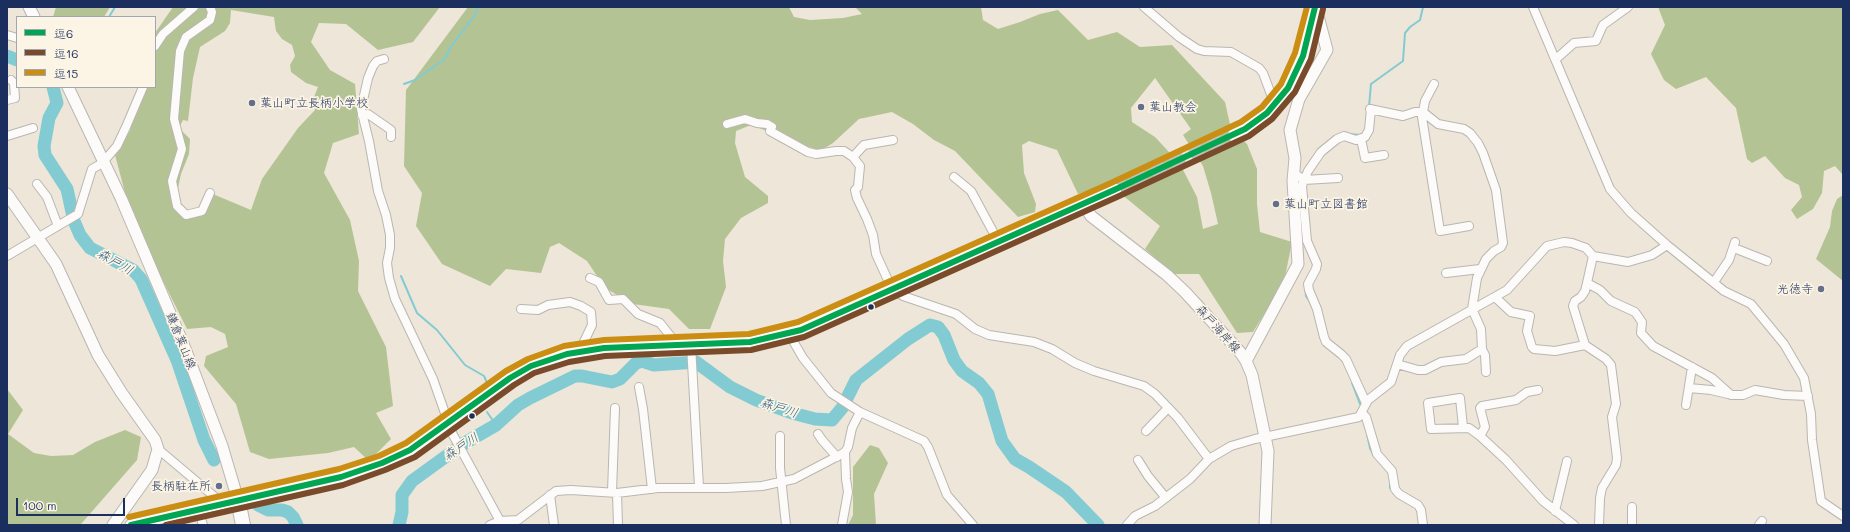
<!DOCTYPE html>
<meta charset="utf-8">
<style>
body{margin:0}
#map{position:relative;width:1850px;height:532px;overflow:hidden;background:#eee6d8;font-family:Mali,"Klee One",sans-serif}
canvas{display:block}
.frame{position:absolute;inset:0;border:8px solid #1b2f5e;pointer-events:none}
.legend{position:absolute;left:16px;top:16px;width:140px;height:72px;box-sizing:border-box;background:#fcf5e5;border:1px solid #a2a6af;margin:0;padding:5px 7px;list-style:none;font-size:12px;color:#1b2f5e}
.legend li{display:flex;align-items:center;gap:8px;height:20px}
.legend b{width:20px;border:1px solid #a2a6af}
.scale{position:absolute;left:16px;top:498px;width:109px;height:18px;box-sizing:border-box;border:2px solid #1b2f5e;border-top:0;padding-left:5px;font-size:12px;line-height:14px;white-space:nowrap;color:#1b2f5e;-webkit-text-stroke:3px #fcf5e5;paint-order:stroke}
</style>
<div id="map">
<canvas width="1850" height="532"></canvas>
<div class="frame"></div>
<ul class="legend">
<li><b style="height:5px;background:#00a651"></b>逗6</li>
<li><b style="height:5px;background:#7a4b2a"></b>逗16</li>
<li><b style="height:5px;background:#cb8e13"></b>逗15</li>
</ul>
<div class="scale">100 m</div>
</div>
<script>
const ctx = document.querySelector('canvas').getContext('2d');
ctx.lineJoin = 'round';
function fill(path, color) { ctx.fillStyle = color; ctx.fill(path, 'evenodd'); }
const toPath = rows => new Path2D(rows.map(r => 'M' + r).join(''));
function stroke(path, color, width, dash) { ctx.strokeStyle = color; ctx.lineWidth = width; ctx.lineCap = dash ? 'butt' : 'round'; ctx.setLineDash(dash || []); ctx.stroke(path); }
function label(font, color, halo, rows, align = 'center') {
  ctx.font = font + ' Mali,"Klee One",sans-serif'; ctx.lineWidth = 3.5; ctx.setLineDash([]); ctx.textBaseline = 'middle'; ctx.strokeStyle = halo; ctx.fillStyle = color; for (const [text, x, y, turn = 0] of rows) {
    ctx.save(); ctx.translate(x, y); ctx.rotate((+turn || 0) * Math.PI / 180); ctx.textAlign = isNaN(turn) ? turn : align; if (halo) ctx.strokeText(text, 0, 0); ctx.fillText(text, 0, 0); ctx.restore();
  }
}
fill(toPath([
 [56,7,110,7,104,17,53,17],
 [173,7,440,7,413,42,378,50,346,24,319,23,311,42,330,70,355,84,359,134,333,143,324,173,350,220,359,261,358,291,386,347,393,406,376,413,391,439,369,461,354,447,328,453,269,459,250,452,236,404,204,366,206,356,228,347,225,334,211,327,187,329,146,247,127,200,115,155,130,131,138,87,155,87,155,33],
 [231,10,274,17,276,31,282,39,292,45,295,56,290,65,291,72,306,83,318,87,314,97,315,110,298,128,262,179,251,210,208,192,202,205,196,211,187,211,182,208,177,193,181,174,189,154,190,139,179,128,183,120,188,121,193,78,200,47,225,31,230,23],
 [468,7,789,7,794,17,810,20,843,18,862,14,855,7,981,7,983,20,998,29,1020,22,1040,14,1058,10,1088,40,1117,32,1140,47,1172,45,1225,102,1231,129,1247,144,1257,169,1257,204,1260,232,1292,242,1284,282,1253,332,1237,333,1199,274,1174,274,1145,249,1160,226,1109,184,1078,194,1057,150,1029,141,1022,145,1024,173,1036,204,1035,212,1018,217,955,151,934,140,913,124,892,112,859,119,833,143,820,151,751,125,736,131,735,143,745,177,768,196,768,203,741,218,725,239,723,261,726,287,710,329,689,329,669,309,633,304,605,288,587,261,559,243,550,247,541,273,506,269,490,286,442,264,416,226,422,193,404,166,406,90],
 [1155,78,1191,129,1183,135,1203,166,1211,193,1218,224,1203,229,1197,197,1180,164,1155,137,1132,122,1131,108],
 [1658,7,1843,7,1843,175,1835,166,1824,171,1822,193,1813,209,1797,219,1791,210,1802,197,1799,185,1785,178,1765,156,1752,163,1747,159,1736,108,1706,77,1676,89,1664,80,1651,54,1665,25],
 [1843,195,1843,281,1816,259,1830,227,1832,211,1837,199],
 [7,389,23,410,8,434,34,453,51,456,73,455,95,442,125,430,141,437,137,460,81,524,7,525],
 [870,445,879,448,888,463,874,494,876,525,848,525,853,515,853,467]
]), '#b4c394');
stroke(toPath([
 [109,17,115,7],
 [404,84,415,80,445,59,450,48,475,15,478,7],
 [1369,107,1371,84,1403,61,1405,33,1410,27,1420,20,1423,7],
 [1349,134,1360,135],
 [401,276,417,313,437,330,465,365,484,376,488,385],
 [1305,286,1306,296,1310,302],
 [1352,383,1360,404],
 [487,412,496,425],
 [1367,434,1370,448,1374,456],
 [1390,482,1390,488,1397,497]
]), '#82cbd2', 2);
stroke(toPath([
 [7,56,17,60],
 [53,87,57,103,49,118,44,146,45,155,67,189,74,221,80,235,90,248,133,270,141,279,177,360,204,440,214,460],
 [258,505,268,510,282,510,288,512,293,517,297,525],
 [399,525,402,512,402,495,412,481,463,444,496,425,518,405,530,398,575,376,582,376,612,382,620,379,636,363,642,361,654,365,696,362,730,387,756,400,792,413,815,419,832,420,842,408,856,380,908,339,930,325,938,327,944,335,954,360,962,371,979,383,988,394,1002,441,1015,459,1029,467,1066,492,1098,525]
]), '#82cbd2', 13);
stroke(toPath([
 [1114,190,1235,135]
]), '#c4c1c0', 14, [14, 7]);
const street = toPath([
 [210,7,212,12,210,20,186,37,180,51,174,119,182,149,172,181,177,206,186,215,202,211,210,193],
 [1144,7,1179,37,1197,49,1204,51,1231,52,1259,68,1263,73,1275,105],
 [1533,7,1610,189,1631,213,1667,245,1724,291,1751,304,1784,344,1804,378,1811,414,1812,440,1821,501,1843,516],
 [7,35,17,38],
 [155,46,163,34,194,7],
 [384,59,377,61,373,66,368,78,361,109,369,141,378,191,386,215,390,235,390,248,387,263,389,278,395,299,433,379,452,433,500,521,518,520,556,491,571,490,617,493,658,488,726,488,762,486,794,479,838,456,845,452,848,447,852,428,860,412,831,393,803,358,789,334],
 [1556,59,1574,43,1596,41,1603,25,1628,7],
 [1434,84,1425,101,1422,117,1440,231,1469,226],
 [7,100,15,98,14,83,11,80],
 [1370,109,1403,116,1415,112,1423,112,1438,124,1464,129,1470,133,1478,143,1483,153,1496,190,1503,243,1501,247,1494,251,1486,259,1477,278,1472,309,1481,329,1482,349,1466,359,1441,362,1425,370,1418,370,1397,364],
 [362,115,368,114,391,130,391,137],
 [727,124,745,119,757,123,767,124,772,127,770,131,808,152,816,154,836,151,844,151,853,157,860,166,858,187,855,190,857,198,867,219,873,235,876,254,892,289,903,296,956,314,975,329,989,335,1034,342,1052,349,1075,363,1094,371,1144,386,1155,394,1178,418,1209,459],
 [7,136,33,128],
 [1361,139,1365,158,1384,155],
 [853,157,864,145,893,140],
 [104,161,117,146,126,127,143,87],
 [1294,173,1304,180,1302,186,1307,241,1317,264,1316,269,1308,284,1309,290,1317,309,1324,337,1326,342,1341,354,1346,359,1366,403],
 [954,177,971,191,998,241],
 [1338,178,1304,180,1308,171,1321,152,1337,139,1344,136,1356,140,1365,137,1369,130,1371,109],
 [37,184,47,197,58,226],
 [1734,248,1767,261],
 [7,256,78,214,92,169,99,165],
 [1593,256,1587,283,1600,290,1611,301,1635,312,1642,322,1641,333,1653,346,1712,378,1731,395,1743,395,1755,390,1784,395,1808,396],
 [1446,273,1480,269],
 [590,278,599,282,609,300,623,299,638,314,660,323,672,338,675,345],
 [1714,282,1729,260,1735,242],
 [1496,298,1511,312,1530,316,1527,331,1532,347,1534,349,1555,351,1585,345,1606,359,1611,365,1616,404,1612,417,1617,458,1616,465,1602,488,1600,498,1599,525],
 [521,309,538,310,548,305,570,302,581,306,591,312,592,325,580,350],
 [691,345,699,487],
 [1585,345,1573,306,1575,301,1581,297,1585,291,1587,283],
 [1482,349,1485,355,1486,372],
 [639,387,643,409,652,489],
 [1689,388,1711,390,1728,394],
 [1686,405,1692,367],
 [860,412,924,441,928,447,947,495,973,525],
 [1362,413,1366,417,1377,454,1392,471,1395,489,1399,494,1418,505,1421,510,1423,525],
 [1463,427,1460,398,1428,403,1431,429,1469,428,1480,436,1506,460,1543,501,1574,525],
 [1146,431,1168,408],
 [818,434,822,440,837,457],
 [780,436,780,468,786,525],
 [1480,436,1485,427,1480,408,1482,406,1516,400,1527,392,1538,390],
 [158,449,222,503],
 [1138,460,1148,476,1166,498],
 [612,492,615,408],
 [617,493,618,525],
 [550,495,554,525],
 [198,509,203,525],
 [1555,511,1567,461],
 [490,525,500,521],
 [842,525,848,492,846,479,845,452],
 [1127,525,1135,516,1155,506,1190,479,1209,459,1231,446,1255,439,1359,417,1368,400,1391,382,1400,355,1407,346,1507,290,1547,246,1564,242,1572,243,1586,248,1593,256,1628,262,1652,255,1667,245],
 [1632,525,1632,507],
 [1759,525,1762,521]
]);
const secondary = toPath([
 [29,7,34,17],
 [68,87,121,198,184,346,222,446,238,500,131,525],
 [7,194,56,264,98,355,121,392,155,440,158,449,152,470,113,525],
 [1083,203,1091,216,1167,275,1185,292,1240,352,1246,361,1252,375,1268,451,1265,525],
 [1246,361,1298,264,1293,181,1295,158,1290,130,1299,99,1327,50,1319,20,1314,12]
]);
const highway = toPath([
 [1235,135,1267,113,1288,88,1303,56,1315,7],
 [243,525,238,500,272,494,341,477,367,469,396,457,430,436,510,378,548,359,580,350,604,348,736,343,764,340,789,334,1114,190]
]);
stroke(street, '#b9b6b2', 10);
stroke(secondary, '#b9b6b2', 13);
stroke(highway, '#b9b6b2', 16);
stroke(street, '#fcfbf9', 8);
stroke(secondary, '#fcfbf9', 11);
stroke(highway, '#fcfbf9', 14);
stroke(toPath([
 [131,525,341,477,382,463,410,450,510,378,531,366,567,354,604,348,750,342,801,330,1114,190,1245,129,1267,113,1288,88,1303,56,1315,7]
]), '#00a651', 6);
stroke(toPath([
 [166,525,343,485,385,470,415,457,514,385,534,373,569,362,605,356,751,350,804,337,1117,197,1249,136,1272,119,1295,92,1311,59,1323,9]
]), '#7a4b2a', 6);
stroke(toPath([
 [129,517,339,469,379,456,406,443,506,371,528,359,564,346,604,340,749,334,798,322,1111,183,1241,122,1262,107,1281,84,1295,53,1307,7]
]), '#cb8e13', 6);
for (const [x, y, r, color] of [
 [252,103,4,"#656f89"],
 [1141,107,4,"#656f89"],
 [1276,204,4,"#656f89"],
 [1821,289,4,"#656f89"],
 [871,307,3.5,"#1b2f5e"],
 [472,416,3.5,"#1b2f5e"],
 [219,486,4,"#656f89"]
]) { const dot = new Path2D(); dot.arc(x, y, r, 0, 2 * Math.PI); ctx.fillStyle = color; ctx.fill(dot); stroke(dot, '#fcf5e5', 1.5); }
label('12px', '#1b2f5e', '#fcf5e5', [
 ["葉山町立長柄小学校",260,103],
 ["葉山教会",1149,107],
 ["葉山町立図書館",1284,204],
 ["光徳寺",1813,289,"right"],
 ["長柄駐在所",211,486,"right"]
], 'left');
label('12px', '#1b2f5e', '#fcf5e5', [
 ["森戸海岸線",1218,329,48],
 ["鎌倉葉山線",181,341,68]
]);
label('italic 13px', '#2c5a80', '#fcf5e5', [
 ["森戸川",115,262,30],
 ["森戸川",779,408,18],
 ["森戸川",461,447,-33]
]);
</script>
